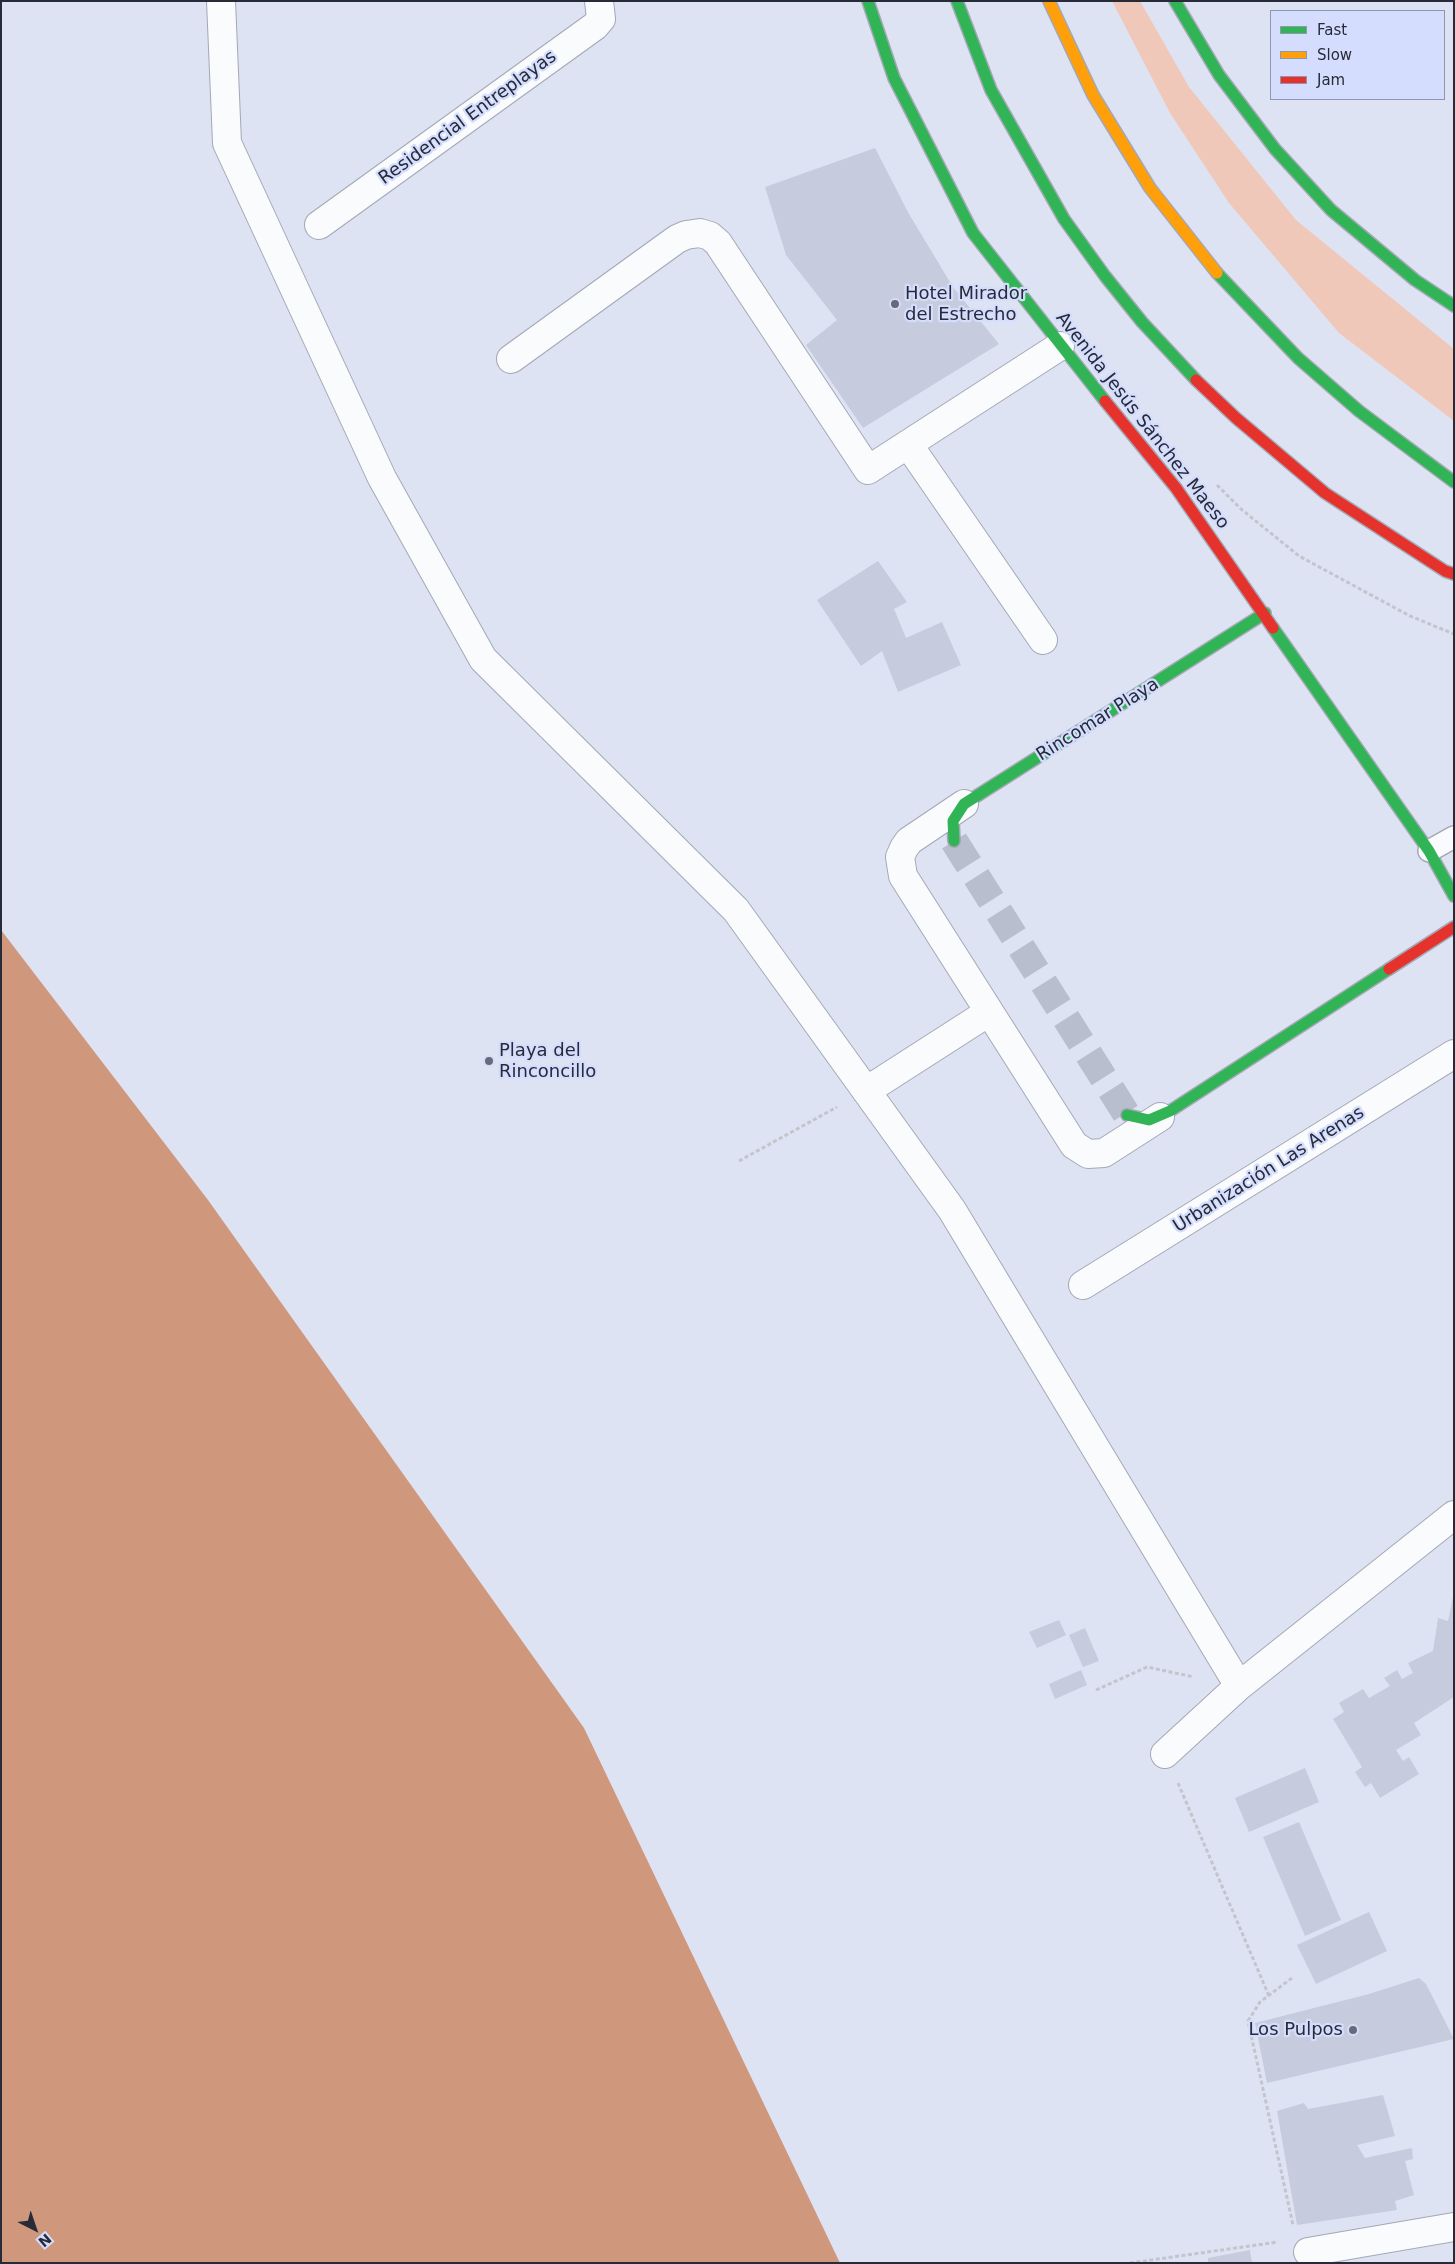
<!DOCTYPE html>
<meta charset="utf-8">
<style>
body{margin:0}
#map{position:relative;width:1455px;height:2264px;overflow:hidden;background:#dee3f4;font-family:"DejaVu Sans",sans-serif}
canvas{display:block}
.frame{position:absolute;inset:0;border:2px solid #272b37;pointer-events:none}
.legend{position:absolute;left:1270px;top:10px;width:175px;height:90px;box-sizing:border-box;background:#d4ddfe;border:1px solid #8f96ae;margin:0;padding:6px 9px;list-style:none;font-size:15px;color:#272b37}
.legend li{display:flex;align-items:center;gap:10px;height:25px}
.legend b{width:25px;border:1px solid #8f96ae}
.north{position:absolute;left:10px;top:2204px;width:50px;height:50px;-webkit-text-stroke:4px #d4ddfe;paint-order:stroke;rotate:139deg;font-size:14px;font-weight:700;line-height:20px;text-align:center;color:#272b37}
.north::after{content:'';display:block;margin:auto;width:18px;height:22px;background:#272b37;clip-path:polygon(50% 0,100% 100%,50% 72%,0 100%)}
</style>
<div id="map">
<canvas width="1455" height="2264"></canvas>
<div class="frame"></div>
<ul class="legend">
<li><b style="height:6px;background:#30b455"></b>Fast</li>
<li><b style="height:6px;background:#ff9f0a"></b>Slow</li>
<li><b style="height:6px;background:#e5322d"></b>Jam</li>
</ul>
<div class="north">N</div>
</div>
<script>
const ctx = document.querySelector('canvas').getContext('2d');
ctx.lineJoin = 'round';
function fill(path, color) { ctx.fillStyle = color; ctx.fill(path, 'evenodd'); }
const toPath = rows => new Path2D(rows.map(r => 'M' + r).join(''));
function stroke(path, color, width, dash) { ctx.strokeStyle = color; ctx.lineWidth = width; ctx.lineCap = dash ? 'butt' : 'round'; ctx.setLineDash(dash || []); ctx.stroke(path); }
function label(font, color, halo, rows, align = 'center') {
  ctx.font = font + ' "DejaVu Sans",sans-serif'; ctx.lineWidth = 4.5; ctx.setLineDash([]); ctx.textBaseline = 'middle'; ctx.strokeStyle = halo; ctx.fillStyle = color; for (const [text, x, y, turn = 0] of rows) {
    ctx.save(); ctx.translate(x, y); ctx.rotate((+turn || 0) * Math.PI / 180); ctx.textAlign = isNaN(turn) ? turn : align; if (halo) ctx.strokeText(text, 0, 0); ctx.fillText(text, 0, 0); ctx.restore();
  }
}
fill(toPath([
 [1112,1,1140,1,1189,87,1296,220,1454,349,1454,421,1339,333,1229,203,1170,113]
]), '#efc8b9');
fill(toPath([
 [1,930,208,1200,584,1728,840,2263,1,2263]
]), '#cf977c');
fill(toPath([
 [875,148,909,214,953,287,999,344,863,428,806,345,837,320,786,255,765,187],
 [878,561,907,602,894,609,906,638,942,622,961,665,898,692,882,651,861,666,817,600],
 [1453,1597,1454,1697,1414,1723,1421,1735,1396,1750,1403,1761,1409,1757,1419,1774,1380,1798,1371,1783,1365,1787,1355,1772,1362,1767,1333,1719,1344,1712,1339,1703,1363,1689,1369,1698,1390,1686,1384,1678,1397,1670,1402,1679,1413,1673,1408,1663,1433,1651,1438,1618,1448,1621],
 [1059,1620,1066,1635,1037,1648,1029,1632],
 [1085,1628,1099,1661,1083,1667,1069,1635],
 [1081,1670,1087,1685,1055,1699,1049,1684],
 [1305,1768,1319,1802,1249,1832,1235,1798],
 [1299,1822,1341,1920,1305,1936,1263,1837],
 [1369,1912,1387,1951,1316,1984,1297,1945],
 [1419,1978,1426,1984,1454,2039,1267,2083,1255,2023,1369,1994],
 [1383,2095,1395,2136,1357,2145,1365,2158,1412,2148,1413,2159,1405,2161,1414,2195,1395,2201,1397,2210,1297,2225,1277,2111,1304,2103,1308,2109],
 [1250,2250,1252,2263,1208,2263,1208,2258]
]), '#c6cbdd');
stroke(toPath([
 [954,841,1127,1115]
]), '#b9bece', 28, [28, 14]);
const lane = toPath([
 [1429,851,1454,837]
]);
const street = toPath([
 [221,1,227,143,382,478,483,659,736,910,952,1210,1239,1686],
 [319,225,595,26,601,19,599,1],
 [511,359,677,239,686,235,700,233,710,236,718,243,868,470,1060,346],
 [908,444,1043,640],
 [964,804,909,841,904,848,900,857,903,876,1074,1145,1088,1154,1104,1153,1160,1117],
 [866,1091,989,1012],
 [1083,1285,1454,1054],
 [1165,1754,1239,1686,1454,1515],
 [1308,2252,1454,2227]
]);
const fast = toPath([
 [868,1,894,78,973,233,1105,401],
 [957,1,991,90,1064,219,1105,276,1142,322,1196,380],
 [1175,1,1219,75,1275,149,1331,210,1415,280,1454,306],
 [1217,273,1298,358,1359,411,1454,482],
 [1273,628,1429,851,1454,896],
 [954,841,953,821,964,804,1265,613],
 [1127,1115,1149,1120,1170,1111,1389,969]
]);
const slow = toPath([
 [1049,1,1093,95,1150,188,1217,273]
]);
const jam = toPath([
 [1196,380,1236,418,1325,493,1445,571,1454,574],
 [1105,401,1176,488,1273,628],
 [1389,969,1454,927]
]);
stroke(lane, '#a4a8b5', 24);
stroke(street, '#a4a8b5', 30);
stroke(fast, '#a4a8b5', 14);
stroke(slow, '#a4a8b5', 14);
stroke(jam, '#a4a8b5', 14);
stroke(toPath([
 [1217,485,1241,509,1299,556,1410,616,1454,634],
 [739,1161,837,1107],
 [1096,1690,1147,1667,1194,1677],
 [1178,1783,1269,1996],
 [1292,1978,1260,2002,1248,2021,1293,2225],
 [1130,2263,1278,2242]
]), '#c3c5cc', 3, [4, 2.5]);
stroke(lane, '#fafbfd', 21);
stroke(street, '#fafbfd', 28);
stroke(fast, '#30b455', 11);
stroke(slow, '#ff9f0a', 11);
stroke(jam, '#e5322d', 11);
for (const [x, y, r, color] of [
 [895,304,5,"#676b79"],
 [489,1061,5,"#676b79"],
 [1353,2030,5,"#676b79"]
]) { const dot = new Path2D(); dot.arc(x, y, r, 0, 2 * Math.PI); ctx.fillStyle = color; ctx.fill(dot); stroke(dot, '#d4ddfe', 2); }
label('18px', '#272b37', '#d4ddfe', [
 ["Residencial Entreplayas",468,118,-36],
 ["Avenida Jesús Sánchez Maeso",1142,421,52],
 ["Rincomar Playa",1098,720,-32],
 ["Urbanización Las Arenas",1269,1170,-32]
]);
label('18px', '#272b37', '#d4ddfe', [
 ["Hotel Mirador",905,294],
 ["del Estrecho",905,315],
 ["Playa del",499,1051],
 ["Rinconcillo",499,1072],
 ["Los Pulpos",1343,2030,"right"]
], 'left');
</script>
